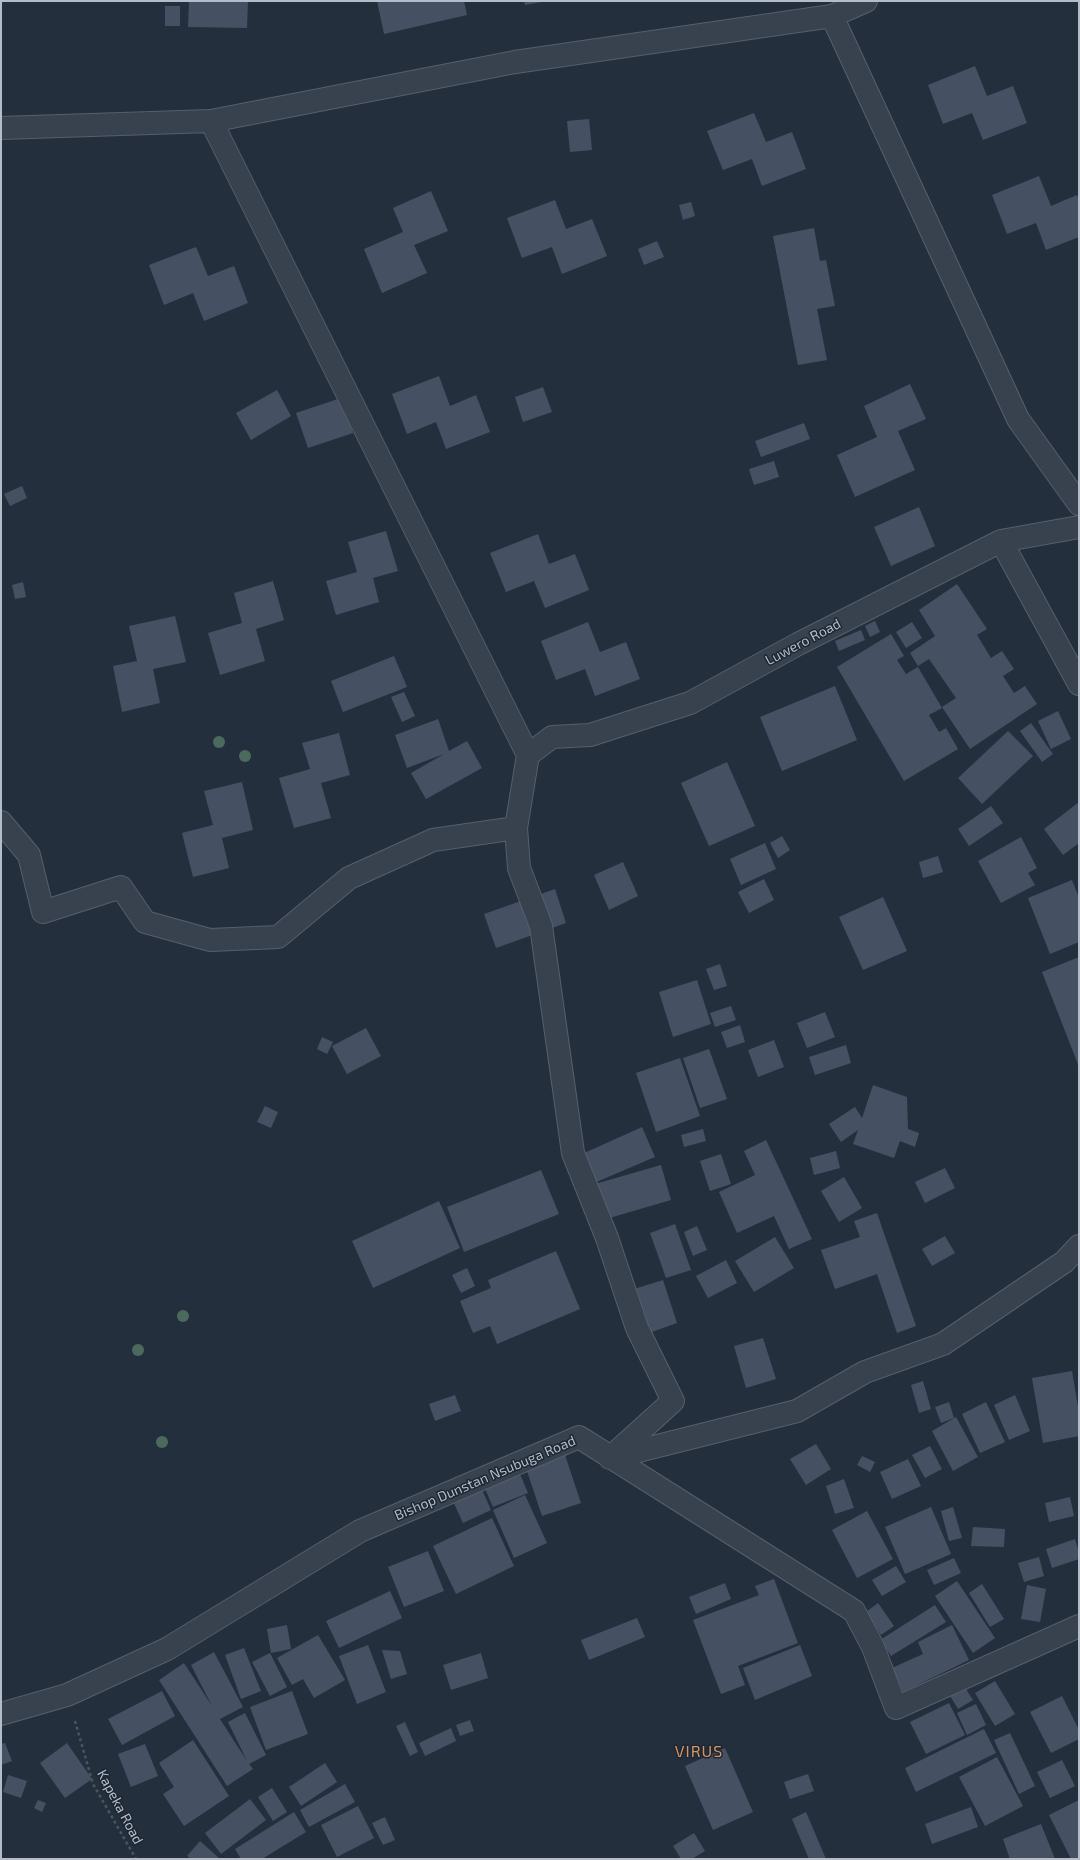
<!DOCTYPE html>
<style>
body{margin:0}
#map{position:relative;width:1080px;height:1860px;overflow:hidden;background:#242f3e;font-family:"Exo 2",sans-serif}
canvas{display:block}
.frame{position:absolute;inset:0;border:2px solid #b4bcc9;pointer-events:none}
</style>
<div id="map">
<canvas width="1080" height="1860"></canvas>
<div class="frame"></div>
</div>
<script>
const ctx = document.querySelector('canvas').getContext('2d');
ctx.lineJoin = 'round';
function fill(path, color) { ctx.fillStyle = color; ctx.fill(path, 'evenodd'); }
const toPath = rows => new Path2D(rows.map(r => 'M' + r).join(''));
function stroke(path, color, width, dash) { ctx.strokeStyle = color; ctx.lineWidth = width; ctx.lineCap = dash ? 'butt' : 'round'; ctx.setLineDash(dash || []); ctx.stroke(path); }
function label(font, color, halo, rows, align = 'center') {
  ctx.font = font + ' "Exo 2",sans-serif'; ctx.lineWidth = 3; ctx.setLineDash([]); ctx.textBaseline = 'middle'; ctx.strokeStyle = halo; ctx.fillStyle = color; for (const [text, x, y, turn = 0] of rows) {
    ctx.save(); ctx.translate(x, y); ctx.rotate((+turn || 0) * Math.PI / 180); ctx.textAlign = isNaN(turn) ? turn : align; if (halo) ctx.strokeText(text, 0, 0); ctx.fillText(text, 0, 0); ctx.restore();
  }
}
fill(toPath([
 [189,1,248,1,247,28,188,27],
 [377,1,464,1,467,15,384,34],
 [524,1,542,1,542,2,525,5],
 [165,6,180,6,180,26,165,26],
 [975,66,987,96,1013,86,1027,123,983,140,972,113,943,124,928,85],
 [754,113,766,142,792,132,806,169,762,186,752,159,723,170,707,131],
 [589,119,592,150,570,152,567,121],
 [1039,176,1051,206,1077,195,1079,201,1079,237,1046,250,1036,223,1007,234,992,195],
 [431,191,448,231,414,245,427,273,382,293,364,249,403,232,393,208],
 [555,200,566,229,592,219,607,256,562,274,552,247,522,258,507,218],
 [691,202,695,216,683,220,679,205],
 [814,228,820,261,826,260,835,306,817,309,827,360,798,365,773,236],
 [657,241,664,257,644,265,638,249],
 [196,247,208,276,234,266,248,303,204,321,193,293,164,305,149,265],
 [439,376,450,406,476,395,490,432,446,449,436,422,407,434,392,394],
 [910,384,926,419,898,431,915,470,855,497,837,455,877,437,864,406],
 [543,387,552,412,523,422,515,397],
 [277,390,291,416,251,440,236,413],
 [341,398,353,433,308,448,296,413],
 [804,423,810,439,761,457,755,441],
 [774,461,779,477,754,485,749,469],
 [22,486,27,498,10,506,4,494],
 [919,507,935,546,891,566,874,527],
 [386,531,398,571,373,578,379,602,336,615,326,581,357,572,348,542],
 [538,534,549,564,575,554,589,590,545,608,534,581,506,592,490,553],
 [273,581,284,620,256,629,265,661,220,675,208,633,242,623,234,593],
 [23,582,26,597,15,599,12,585],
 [957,584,987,629,977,635,991,658,1002,651,1014,669,1003,676,1014,693,1025,686,1037,704,970,749,942,707,956,698,929,659,918,666,910,653,935,636,919,610],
 [175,616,186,662,153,669,160,703,122,712,113,666,137,661,129,626],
 [875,621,880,632,870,637,865,626],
 [588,622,600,652,626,642,640,679,595,696,585,669,556,680,541,641],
 [912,622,922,638,906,648,896,632],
 [861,630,865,640,839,651,835,641],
 [891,634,904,656,897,660,906,674,918,667,942,708,929,715,939,732,946,728,958,749,904,781,837,667],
 [394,656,407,687,343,712,331,681],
 [835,686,857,740,782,771,760,717],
 [404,692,415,716,402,722,391,697],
 [1058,711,1071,739,1051,749,1038,721],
 [438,719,449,751,467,741,482,768,426,799,411,773,444,754,407,768,395,735],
 [1031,723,1053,754,1042,762,1020,731],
 [1008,731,1033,756,982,804,958,778],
 [339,733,350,775,321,783,331,818,294,828,279,778,310,769,302,743],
 [727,762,755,826,709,846,681,783],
 [242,782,253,830,222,838,229,868,193,877,182,833,213,825,204,791],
 [1079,802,1079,843,1063,855,1044,829],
 [991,806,1003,823,969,846,958,829],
 [782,836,790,850,778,858,770,843],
 [1021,837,1037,868,1028,873,1035,885,1001,903,978,861],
 [765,843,776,869,741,885,730,859],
 [938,856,943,872,923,878,919,862],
 [623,862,638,896,609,910,594,875],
 [764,879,774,900,749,913,738,892],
 [1072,880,1079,898,1079,942,1050,954,1028,898],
 [555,889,566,923,496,948,484,914],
 [883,897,907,951,863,970,839,917],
 [1079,957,1079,1067,1042,972],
 [720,964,727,986,714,990,706,969],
 [697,980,711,1024,673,1037,659,992],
 [731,1006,736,1020,715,1027,710,1013],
 [825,1012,835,1037,807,1048,797,1023],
 [740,1025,745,1042,727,1048,721,1032],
 [366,1028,381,1056,347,1074,332,1046],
 [322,1037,333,1042,327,1054,317,1049],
 [774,1040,784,1067,758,1077,748,1050],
 [846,1045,851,1063,815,1075,809,1057],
 [709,1049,727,1099,700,1108,683,1058],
 [680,1058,700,1116,656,1132,636,1073],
 [873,1085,907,1097,908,1129,919,1133,915,1147,900,1141,894,1158,853,1144,858,1130,841,1142,829,1124,855,1107,862,1118],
 [265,1106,278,1112,271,1128,257,1122],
 [642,1127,655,1157,594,1183,582,1154],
 [703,1129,706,1141,684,1147,681,1135],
 [766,1140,812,1239,789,1249,774,1216,737,1233,719,1192,755,1175,744,1151],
 [836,1151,840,1168,814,1175,810,1158],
 [721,1154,731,1184,710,1191,700,1161],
 [661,1165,671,1200,606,1219,595,1184],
 [945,1168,955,1188,925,1203,915,1182],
 [541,1170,559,1214,464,1252,447,1207],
 [844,1177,862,1208,839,1222,821,1191],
 [439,1201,460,1248,373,1288,352,1241],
 [877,1213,916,1326,897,1333,877,1274,835,1289,821,1250,860,1237,854,1221],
 [675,1224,691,1270,666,1278,650,1233],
 [697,1226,707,1250,693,1256,684,1232],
 [945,1236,955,1253,932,1266,922,1249],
 [775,1237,794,1268,754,1292,735,1261],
 [556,1251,580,1309,497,1344,490,1326,473,1333,460,1301,491,1288,488,1280],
 [726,1260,737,1283,708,1298,696,1276],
 [467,1268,475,1286,461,1293,452,1275],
 [663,1280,677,1323,649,1333,634,1289],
 [763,1338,776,1379,746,1388,734,1346],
 [1072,1371,1079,1413,1079,1436,1043,1443,1032,1378],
 [923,1381,931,1409,919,1413,911,1385],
 [455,1395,461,1411,435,1421,429,1404],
 [1015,1395,1030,1431,1009,1440,994,1405],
 [949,1402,954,1418,941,1423,935,1407],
 [986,1402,1005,1442,980,1453,962,1414],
 [956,1417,978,1457,953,1471,932,1431],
 [816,1444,831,1469,806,1485,790,1459],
 [930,1446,942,1469,925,1478,912,1455],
 [565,1455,581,1503,542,1516,526,1468],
 [862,1456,875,1462,870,1472,857,1465],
 [908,1459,921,1486,892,1499,880,1472],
 [517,1467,528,1493,493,1507,482,1482],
 [844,1479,854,1508,835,1514,826,1486],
 [480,1485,491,1510,463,1523,452,1499],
 [525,1495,547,1543,514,1558,493,1510],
 [1070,1497,1074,1516,1049,1522,1045,1503],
 [931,1507,951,1554,905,1574,885,1527],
 [953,1507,962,1538,949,1541,941,1511],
 [867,1511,893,1559,857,1578,832,1530],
 [492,1518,514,1566,456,1594,433,1546],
 [973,1527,1005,1529,1004,1547,971,1546],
 [1075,1539,1079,1553,1079,1559,1052,1568,1046,1549],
 [428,1551,444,1591,404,1607,388,1567],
 [1039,1557,1044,1576,1024,1582,1018,1563],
 [954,1558,961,1573,934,1585,927,1570],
 [896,1566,906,1582,882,1596,872,1580],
 [774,1579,798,1643,738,1666,745,1685,721,1694,693,1620,759,1595,755,1586],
 [957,1581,995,1638,973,1653,935,1596],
 [725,1583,731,1599,696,1614,689,1597],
 [982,1584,1004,1619,990,1627,969,1593],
 [1027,1585,1046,1589,1040,1622,1021,1619],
 [390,1591,402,1618,339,1648,326,1621],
 [878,1603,894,1626,881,1635,866,1612],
 [935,1605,946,1622,891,1656,880,1640],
 [637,1618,645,1637,589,1660,581,1640],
 [287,1625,291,1649,271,1653,267,1629],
 [952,1625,969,1660,903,1692,892,1668,923,1654,918,1642],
 [318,1635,345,1680,314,1698,303,1679,292,1685,277,1658],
 [368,1645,386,1692,357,1704,339,1656],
 [800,1645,812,1676,755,1700,743,1668],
 [244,1648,261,1691,241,1699,225,1655],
 [382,1650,400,1651,407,1674,391,1679],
 [214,1652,243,1707,220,1719,247,1761,228,1722,245,1713,266,1755,249,1764,253,1769,227,1786,159,1680,184,1663,212,1706,191,1665],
 [270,1653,287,1687,270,1696,252,1662],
 [481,1653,488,1678,451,1690,443,1665],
 [995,1681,1015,1714,995,1726,975,1693],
 [964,1686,973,1700,958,1709,949,1694],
 [162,1691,175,1716,122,1745,108,1719],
 [292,1691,308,1734,266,1750,250,1707],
 [1062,1696,1079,1730,1079,1739,1051,1753,1030,1712],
 [949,1703,965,1735,926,1754,910,1722],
 [976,1704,986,1725,967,1735,957,1713],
 [470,1720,474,1731,460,1736,456,1725],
 [405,1722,418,1752,410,1756,396,1726],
 [451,1728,456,1741,425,1756,419,1743],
 [984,1729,996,1753,916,1792,905,1768],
 [1010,1733,1035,1786,1019,1794,994,1740],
 [193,1740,229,1796,184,1826,163,1794,174,1787,159,1763],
 [5,1743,12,1761,1,1765,1,1744],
 [67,1743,92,1779,65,1798,40,1763],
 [145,1744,158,1776,131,1787,118,1754],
 [725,1748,753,1812,713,1830,685,1766],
 [997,1757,1023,1806,985,1826,959,1777],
 [1062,1760,1075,1786,1050,1798,1037,1772],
 [325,1763,337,1782,301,1806,289,1787],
 [808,1774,814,1791,790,1799,784,1782],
 [8,1775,27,1781,21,1798,3,1792],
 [345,1784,355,1802,309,1827,300,1810],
 [272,1788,287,1812,273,1821,258,1797],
 [250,1799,266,1820,221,1854,205,1833],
 [38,1800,46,1803,42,1812,34,1808],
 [1079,1800,1079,1859,1071,1859,1049,1815],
 [358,1806,374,1838,337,1857,321,1825],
 [971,1807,978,1827,932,1844,925,1824],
 [294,1812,306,1832,262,1859,241,1859,235,1849],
 [806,1812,826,1859,809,1859,792,1819],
 [385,1817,395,1840,383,1845,372,1823],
 [1041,1824,1055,1859,1010,1859,1003,1839],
 [694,1833,705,1851,692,1859,681,1859,673,1846],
 [200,1841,220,1859,191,1859,187,1856]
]), '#455162');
const minor = toPath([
 [832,16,1018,419,1079,504],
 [211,121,528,755,516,828,519,868,541,926,573,1153,607,1238,637,1328,673,1401,610,1458],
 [1,128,211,121,515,62,832,16,866,1],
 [1001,541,1079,684],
 [528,755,552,737,590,735,690,703,798,644,1001,541,1079,527],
 [1,822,29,855,43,912,121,887,145,922,210,940,278,937,349,878,433,840,516,828],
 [614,1457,797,1411,865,1372,943,1344,1064,1262,1079,1246],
 [1,1714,67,1695,167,1649,360,1531,579,1437,854,1611,873,1647,896,1708,1079,1626]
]);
stroke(minor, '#565f6c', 24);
stroke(toPath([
 [75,1721,93,1784,136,1859]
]), '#44595c', 2.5, [3, 3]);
stroke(minor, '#38414e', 22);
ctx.fillStyle = '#4b6a5d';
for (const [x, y] of [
 [219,742],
 [245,756],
 [183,1316],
 [138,1350],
 [162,1442]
]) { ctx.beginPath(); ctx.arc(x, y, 6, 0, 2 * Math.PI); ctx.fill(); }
label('14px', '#b4bcc9', '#1d2633', [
 ["Luwero Road",803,642,-28],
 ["Bishop Dunstan Nsubuga Road",485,1478,-23],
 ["Kapeka Road",120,1807,62]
]);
ctx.letterSpacing = '1px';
label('16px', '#d59563', '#1d2633', [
 ["VIRUS",699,1752]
]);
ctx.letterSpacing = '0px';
</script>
